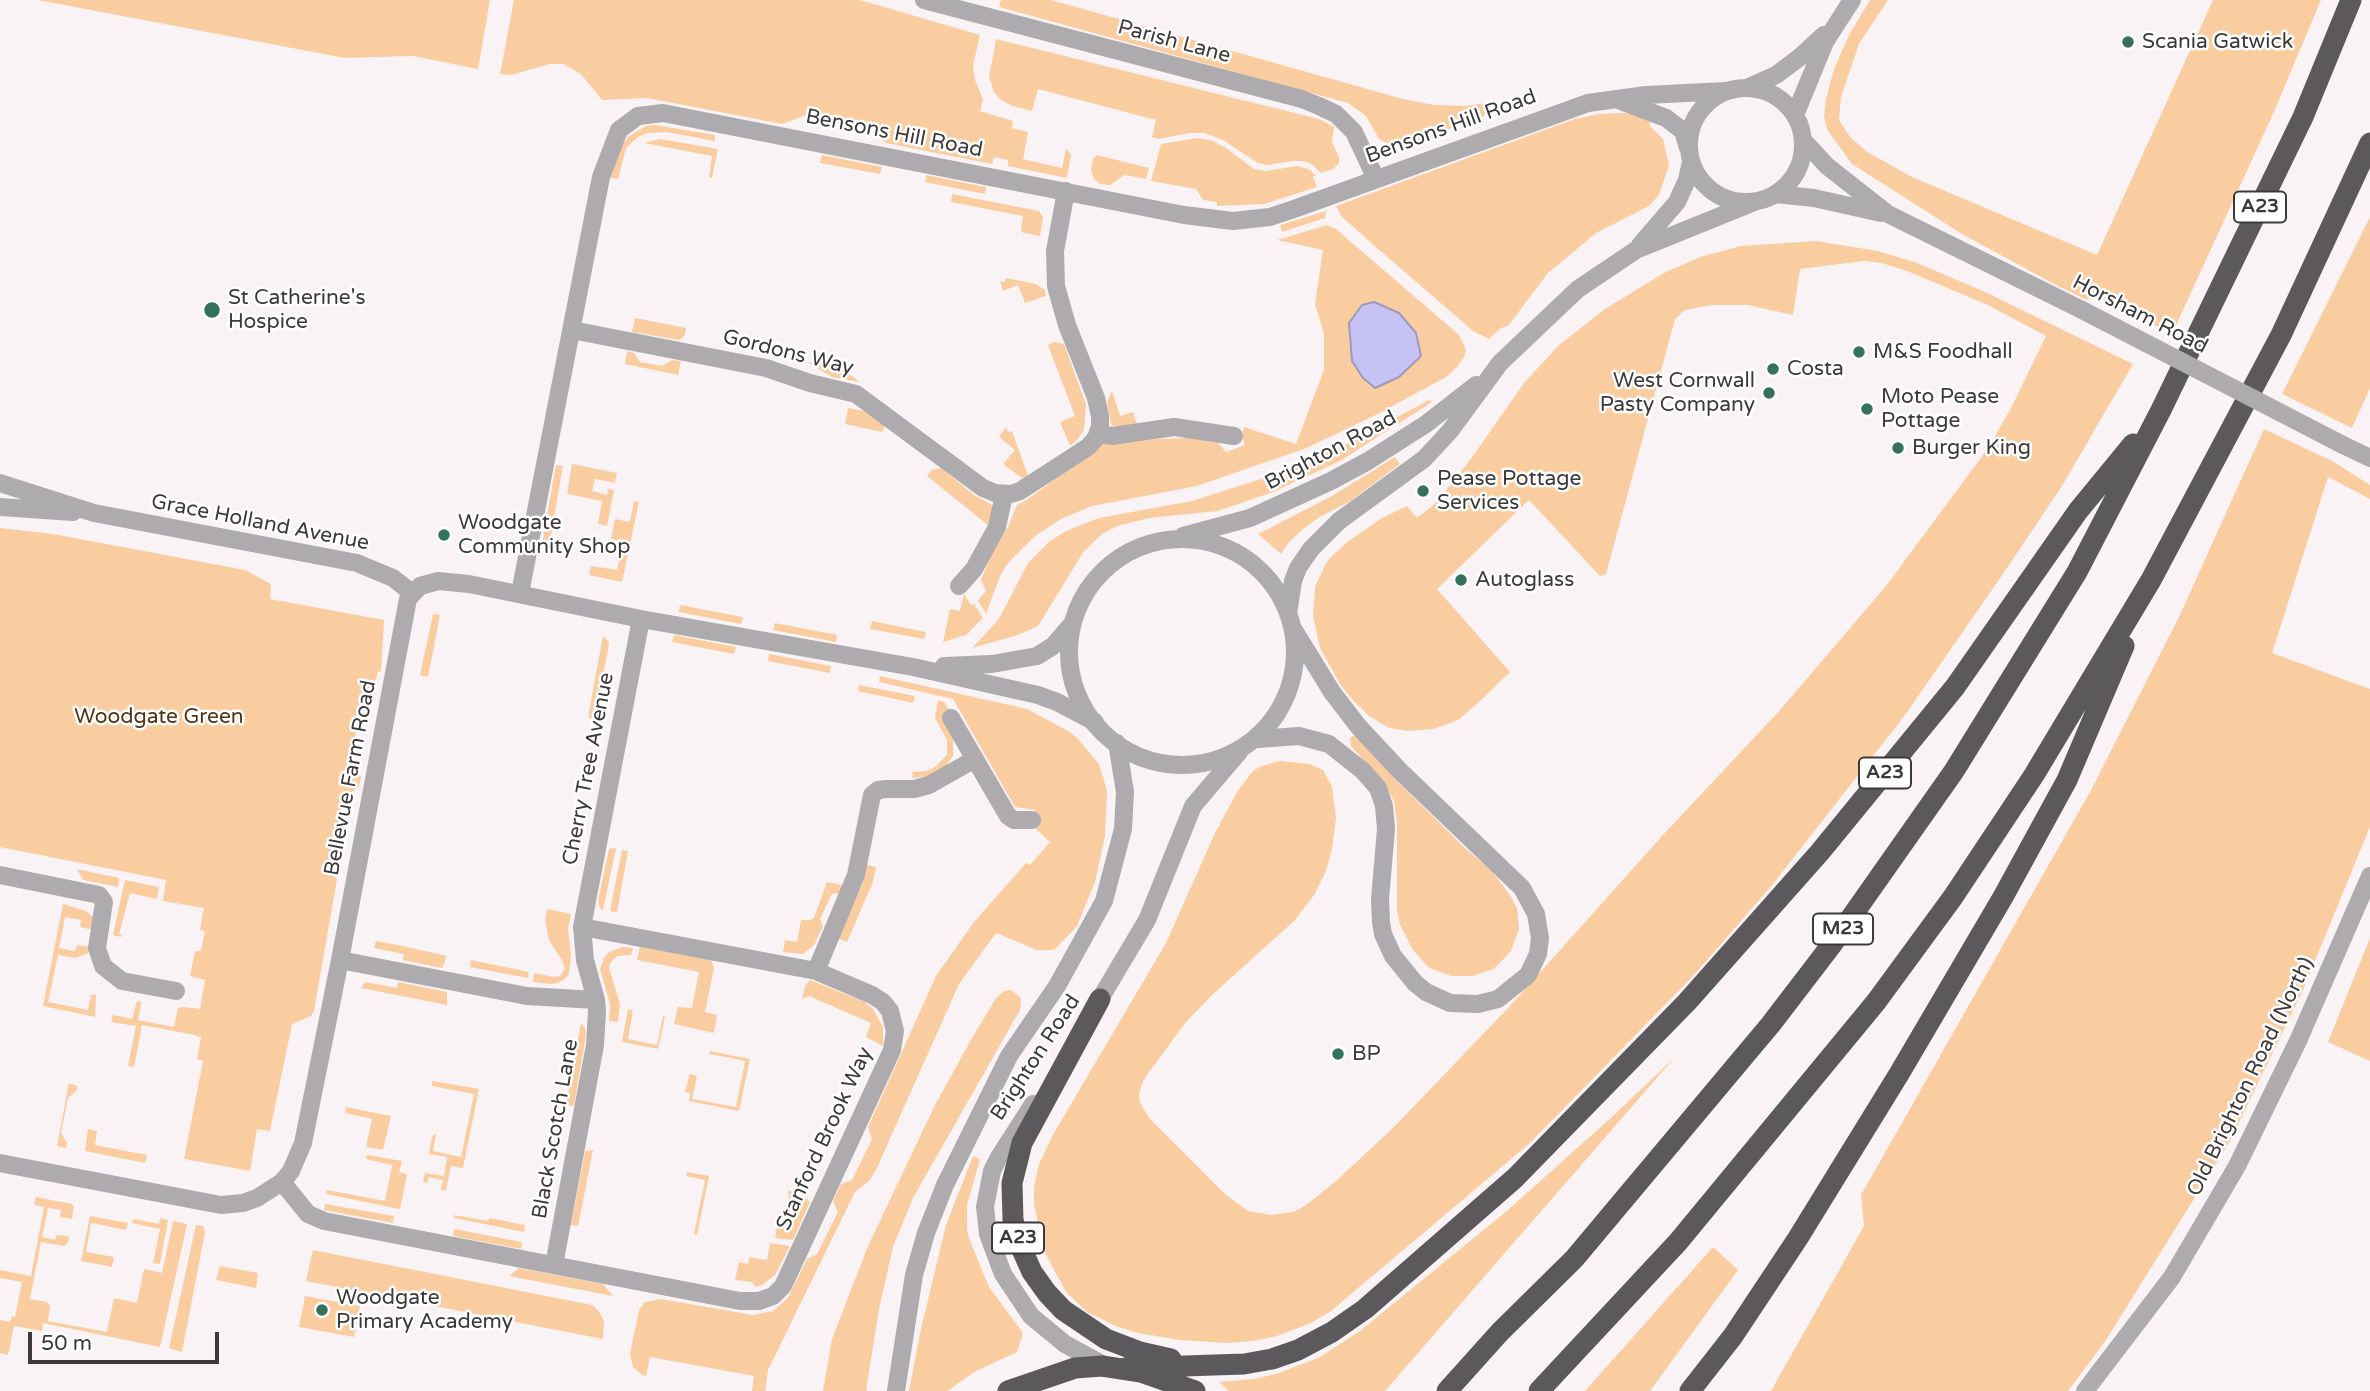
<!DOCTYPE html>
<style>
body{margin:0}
#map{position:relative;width:2370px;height:1391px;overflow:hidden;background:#faf3f5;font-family:"Varela Round",sans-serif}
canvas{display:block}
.scale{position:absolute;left:28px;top:1332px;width:191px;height:32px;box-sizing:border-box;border:4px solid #3c393a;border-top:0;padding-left:9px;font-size:21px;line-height:24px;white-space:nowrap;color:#3c393a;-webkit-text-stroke:5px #fff;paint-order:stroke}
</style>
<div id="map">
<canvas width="2370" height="1391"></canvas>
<div class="scale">50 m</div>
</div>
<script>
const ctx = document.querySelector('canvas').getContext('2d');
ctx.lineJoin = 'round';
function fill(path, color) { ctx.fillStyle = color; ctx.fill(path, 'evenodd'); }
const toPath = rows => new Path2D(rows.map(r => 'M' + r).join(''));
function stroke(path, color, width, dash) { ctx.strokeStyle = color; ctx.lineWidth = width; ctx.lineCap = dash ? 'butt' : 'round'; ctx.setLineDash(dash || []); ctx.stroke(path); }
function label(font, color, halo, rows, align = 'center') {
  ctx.font = font + ' "Varela Round",sans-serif'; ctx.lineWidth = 5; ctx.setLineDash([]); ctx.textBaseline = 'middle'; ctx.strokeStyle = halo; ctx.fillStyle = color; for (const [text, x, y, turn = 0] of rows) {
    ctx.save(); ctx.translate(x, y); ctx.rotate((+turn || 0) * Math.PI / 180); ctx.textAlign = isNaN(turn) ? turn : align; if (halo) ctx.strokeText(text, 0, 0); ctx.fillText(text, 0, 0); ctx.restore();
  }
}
fill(toPath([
 [38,0,490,0,478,69,413,56,345,58],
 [514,0,860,0,980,35,973,66,975,80,983,99,980,111,1013,121,1012,128,1028,132,1023,159,1062,168,1066,148,1071,155,1067,178,1008,166,1008,160,994,157,992,164,886,143,879,138,875,129,804,116,782,124,647,98,602,100,581,74,563,64,550,64,511,75,500,74],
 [1001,0,1051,0,1403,99,1434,105,1464,106,1493,102,1484,116,1404,146,1390,145,1379,139,1366,116,1348,103,999,7],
 [1870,0,1888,0,1859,44,1841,97,1839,120,1850,137,1867,152,1912,177,2097,255,2213,0,2321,0,2273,114,2172,334,2095,295,2087,300,2054,284,1962,234,1852,164,1828,131,1824,117,1826,99,1834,69,1849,35],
 [996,39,1319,119,1334,127,1332,142,1339,157,1339,163,1333,169,1320,173,1313,165,1304,161,1293,161,1267,165,1258,163,1223,140,1204,133,1191,133,1158,139,1152,137,1156,120,1038,89,1032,111,1012,106,1001,100,994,92,989,77],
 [1621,113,1638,114,1652,119,1649,125,1663,139,1669,165,1659,195,1649,206,1596,233,1548,273,1508,326,1501,328,1489,339,1473,331,1369,241,1341,216,1336,206,1575,119,1598,114],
 [655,125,715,135,715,141,666,132,648,133,638,137,626,148,618,179,611,178,616,154,628,137,646,126],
 [1197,138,1213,141,1226,148,1254,169,1266,171,1297,166,1308,169,1316,175,1313,177,1317,187,1264,204,1217,206,1217,202,1203,200,1196,189,1151,181,1161,144],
 [660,139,718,149,712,178,709,177,712,156,644,143],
 [822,155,882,167,880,174,820,163],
 [1097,155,1149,168,1146,179,1124,175,1110,185,1100,184,1094,179,1091,170,1093,159],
 [926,175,986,187,985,194,925,182],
 [952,194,1039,211,1043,217,1040,236,1021,232,1023,216,951,202],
 [1326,211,1325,218,1282,232,1280,225],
 [2370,217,2370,388,2352,428,2282,394],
 [1327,225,1336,229,1459,335,1466,350,1464,357,1458,366,1446,377,1378,414,1304,449,1197,486,1092,506,1061,519,1035,536,1008,563,1000,576,986,614,978,601,986,591,981,580,991,554,1008,527,1017,505,1028,499,1104,443,1114,445,1157,439,1188,438,1218,443,1226,452,1245,445,1242,436,1244,427,1296,444,1324,370,1324,334,1315,304,1323,250,1277,240],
 [1362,305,1399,313,1416,333,1421,355,1350,345,1349,323],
 [1816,241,1878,251,1917,263,1983,291,2133,364,2062,486,2005,571,1905,715,1773,884,1695,974,1530,1143,1331,1311,1311,1323,1277,1336,1253,1341,1227,1343,1180,1340,1138,1333,1116,1326,1087,1312,1066,1292,1045,1253,1034,1205,1034,1187,1039,1164,1054,1133,1166,943,1215,833,1237,792,1253,771,1262,766,1279,761,1310,764,1323,770,1332,787,1336,818,1332,849,1326,871,1314,895,1295,920,1211,996,1186,1022,1144,1079,1139,1093,1140,1103,1150,1119,1226,1195,1248,1211,1271,1215,1293,1212,1305,1206,1336,1181,1395,1126,1509,1007,1663,835,1781,709,1886,586,1989,447,2011,408,2046,336,1988,305,1907,271,1882,263,1864,261,1800,269,1793,315,1748,305,1712,305,1685,310,1675,319,1606,574,1600,576,1529,500,1437,589,1510,672,1477,704,1458,720,1434,729,1408,731,1389,728,1369,716,1351,698,1340,684,1320,648,1313,616,1315,587,1326,563,1334,554,1350,540,1382,518,1407,506,1417,518,1437,502,1473,456,1524,383,1559,345,1605,309,1664,273,1700,257,1741,246],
 [1006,278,1036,284,1045,290,1046,296,1025,303,1018,285,1003,291,1000,281,1005,282],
 [635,318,686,328,685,335,680,340,632,332],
 [1054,342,1064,344,1086,404,1084,429,1078,439,1070,446,1060,422,1075,416,1048,345],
 [627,351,634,353,640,362,662,366,672,360,681,361,678,375,625,364],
 [807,362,844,370,860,382,832,377],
 [1112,391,1120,416,1133,412,1137,424,1117,427,1111,425,1107,402],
 [1429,400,1432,402,1340,461,1273,492,1218,511,1149,518,1117,526,1102,534,1084,551,1038,626,1018,635,972,648,999,619,1028,563,1050,541,1066,531,1099,518,1192,501,1267,477,1347,444],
 [848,408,864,411,885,425,882,432,845,424],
 [1006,427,1008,432,1012,431,1028,476,1022,478,1003,464,1015,450,999,437],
 [2264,429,2334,462,2370,485,2370,499,2328,477,2272,653,2370,689,2370,827,2303,990,2230,1141,2106,1340,2068,1391,1771,1391,1864,1226,1861,1195,2090,792,2179,617],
 [1395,457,1400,464,1349,502,1321,516,1303,529,1289,542,1281,554,1258,534,1332,496],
 [572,464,617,473,615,483,595,479,592,491,607,495,608,489,614,490,607,526,598,524,602,501,567,494],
 [556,465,563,466,549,546,542,544],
 [941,468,974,495,992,505,996,513,989,526,927,476,931,470],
 [634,501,639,502,622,582,589,575,591,566,617,570,623,542,611,539,615,519,630,522],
 [0,528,53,534,245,570,271,584,270,599,384,620,381,672,378,671,375,683,363,693,351,761,361,777,359,787,344,797,330,866,331,872,337,879,314,1011,311,1016,292,1024,270,1131,257,1129,250,1171,184,1159,203,1061,197,1059,201,1038,195,1035,142,1025,134,1067,128,1066,136,1026,111,1022,113,1015,132,1019,137,1001,140,1001,141,1004,138,1020,174,1027,178,1008,184,1007,200,1009,205,980,190,976,195,951,201,951,205,931,200,930,204,908,163,901,166,880,0,847],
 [964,594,971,605,974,604,983,618,966,635,943,642,950,609,960,611],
 [680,605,743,617,741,624,679,612],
 [433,614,440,615,428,677,420,675],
 [872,621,926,632,924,639,870,629],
 [775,623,837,635,836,642,773,630],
 [674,635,736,647,734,654,672,642],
 [603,636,609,642,608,649,595,719,588,717],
 [769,654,831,666,830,673,768,661],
 [880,676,1027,709,1070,732,1079,740,1099,764,1107,791,1105,836,1095,882,1077,926,1054,950,1037,950,996,933,959,984,876,1170,869,1181,855,1192,768,1370,765,1391,752,1391,754,1376,650,1357,646,1376,642,1375,633,1367,630,1354,639,1310,645,1302,661,1299,753,1315,773,1311,788,1298,807,1259,817,1254,838,1212,833,1201,841,1184,852,1180,872,1139,868,1127,936,976,974,922,1026,863,1030,865,1050,842,1036,829,1035,810,1015,807,953,699,879,682],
 [859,685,915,696,913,703,858,691],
 [938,700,944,702,951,713,942,719,953,740,953,756,945,767,930,776,912,778,913,772,926,771,935,767,947,755,947,740,935,718],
 [1353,736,1357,737,1394,778,1467,850,1491,870,1510,895,1517,908,1519,929,1511,951,1494,969,1472,976,1451,976,1428,967,1413,950,1400,925,1397,911,1397,823,1394,801,1384,783,1351,746,1350,738],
 [616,848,603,910,601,910,598,901,609,849],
 [622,850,628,851,617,912,610,911],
 [867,865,876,867,873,882,847,942,838,938,863,883],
 [77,869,119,878,118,887,83,880],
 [125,880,159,887,157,899,130,893,119,934,122,935,121,937,113,935],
 [827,882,843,885,841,893,832,894,820,919,823,926,814,945,803,954,783,952,785,940,797,942,801,920,812,920,815,915],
 [63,904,86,911,94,918,93,930,80,927,81,920,65,917,59,948,75,951,77,945,91,947,88,953,76,958,58,955,48,1002,88,1010,91,995,96,994,95,1017,43,1006],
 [547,909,571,914,568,929,571,955,569,973,566,978,558,983,550,984,533,982,534,973,554,977,560,976,565,969,562,960,549,940,545,920],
 [2370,938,2370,1061,2328,1042],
 [376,941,398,945,447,956,442,968,403,960,404,954,374,948],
 [623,947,633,948,631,955,617,956,610,963,609,968,620,1004,618,1022,609,1021,610,1004,600,969,604,958,609,952],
 [640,947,711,960,714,968,705,1012,717,1015,714,1033,674,1024,678,1007,692,1008,699,972,637,960],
 [471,960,529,972,528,978,470,967],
 [810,980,865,1002,873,1009,883,1027,883,1046,866,1037,871,1023,809,996,802,999,805,986],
 [365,982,397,988,398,982,447,992,447,1005,361,988],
 [1011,990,1021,998,1020,1010,913,1198,893,1247,879,1309,866,1391,823,1391,832,1339,868,1246,935,1105,972,1038,996,998,1004,991],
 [628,1009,633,1010,628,1039,657,1045,663,1016,665,1017,658,1049,622,1042],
 [581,1023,585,1027,586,1035,574,1106,566,1105],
 [710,1051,750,1059,739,1111,689,1101,690,1093,685,1092,690,1074,697,1076,692,1099,736,1107,745,1061,710,1054],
 [1675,1057,1385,1391,1229,1391,1219,1382,1255,1379,1279,1373,1320,1357,1360,1331,1508,1210,1613,1116],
 [432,1081,479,1089,463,1168,451,1166,446,1190,441,1190,443,1180,429,1177,427,1183,423,1182,425,1173,444,1176,447,1157,429,1154,432,1136,436,1134,433,1151,461,1157,474,1094,432,1086],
 [69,1083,77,1086,77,1090,68,1098,61,1133,67,1143,66,1148,57,1146],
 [346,1107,391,1116,383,1150,366,1147,372,1119,345,1113],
 [88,1129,97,1131,95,1145,147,1155,145,1163,85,1151],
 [593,1150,578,1226,571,1225,585,1151],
 [367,1155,402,1161,399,1172,407,1174,400,1209,326,1194,327,1190,385,1201,392,1165,366,1159],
 [973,1156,980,1159,967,1205,967,1230,970,1241,989,1287,1023,1333,1017,1352,976,1371,947,1391,909,1391,921,1329,946,1225],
 [687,1172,709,1176,697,1235,694,1234,705,1180,686,1176],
 [788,1190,806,1198,810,1202,793,1240,775,1238,777,1226,789,1198],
 [36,1197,72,1204,74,1207,72,1219,60,1217,61,1210,48,1208,42,1237,55,1240,57,1235,69,1236,68,1243,64,1246,41,1242,30,1299,47,1302,50,1306,48,1321,107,1332,114,1298,137,1303,144,1269,162,1273,173,1221,187,1224,160,1347,43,1323,42,1331,14,1326,8,1355,0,1353,0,1320,10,1322,12,1316,15,1317,22,1282,0,1278,0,1270,31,1276,44,1207,34,1205],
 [325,1204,394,1216,393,1223,324,1210],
 [454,1215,488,1221,490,1218,525,1225,524,1232,454,1218],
 [90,1216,128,1223,126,1230,91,1223,86,1252,114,1257,112,1267,81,1261],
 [160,1218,168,1220,160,1264,153,1263,160,1229,132,1223,133,1219,159,1224],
 [196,1225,203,1226,205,1232,182,1352,169,1348],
 [454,1229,522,1242,521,1249,453,1236],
 [770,1243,790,1246,775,1275,762,1285,755,1287,752,1282,735,1280,739,1262,748,1264,749,1257,767,1260],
 [1713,1247,1738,1270,1650,1391,1585,1391],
 [313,1250,592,1305,598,1310,604,1321,603,1339,306,1281],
 [220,1266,258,1273,256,1288,216,1280],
 [519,1268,603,1284,613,1296,509,1276],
 [305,1296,360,1306,354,1337,299,1327]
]), '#f9cda0');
const water = toPath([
 [1374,302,1399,313,1416,333,1421,356,1399,377,1375,388,1363,378,1352,361,1349,323,1362,305,1374,302]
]);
fill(water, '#c7c2f4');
stroke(water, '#9d99bc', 2);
stroke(toPath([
 [924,0,1302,99,1319,106,1336,114,1354,132,1376,179],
 [1747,88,1776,75,1800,57,1824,35],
 '1689 145a57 57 0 1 1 114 0a57 57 0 1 1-114 0Z',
 [1621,101,1666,118,1683,131,1688,148],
 [1795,115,1825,42,1852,0],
 [1803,140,1827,166,1888,214,2082,310],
 [1775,194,1814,198,1881,213],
 [1640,245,1677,202,1687,180,1691,162],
 [572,330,766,368,810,383,856,394,983,488,995,493,1011,494,1020,491,1088,447,1096,438,1100,426,1100,416,1096,398,1067,325,1056,286,1055,251,1066,191],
 [1098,434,1113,436,1174,427,1234,436],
 [2343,445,2370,458],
 [0,483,94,513,357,563,393,578,412,593],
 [0,507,73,512],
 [1183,536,1250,518,1331,481,1368,461,1426,424,1476,385],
 '1069 652a113 113 0 1 1 226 0a113 113 0 1 1-226 0Z',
 [959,586,974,569,997,527,1004,495],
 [520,593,601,177,619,130,638,116,663,113,1184,215,1233,221,1270,217,1294,209,1588,103,1646,95,1726,91],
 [1288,614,1293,581,1298,568,1311,549,1339,521,1424,459,1450,431,1500,363,1578,289,1636,250,1757,201],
 [944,666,992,664,1037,656,1053,646,1071,625],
 [951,718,1008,816,1014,820,1032,820],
 [1258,739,1299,736,1329,744,1363,771,1378,788,1384,806,1386,829,1380,899,1381,922,1383,934,1393,956,1415,983,1426,992,1450,1003,1478,1004,1498,999,1528,975,1538,954,1540,938,1536,914,1522,888,1399,770,1358,726,1332,692,1292,627],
 [0,875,99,895,104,902,97,948,103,966,122,981,176,991],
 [340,960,527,996,596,1000,585,960,582,927,641,619],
 [816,971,856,875,872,795,878,790,886,789,914,789,929,785,975,759],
 [1094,1009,1147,920,1193,806,1239,752],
 [1033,1104,999,1157,992,1171,985,1207,988,1234,1003,1274,1031,1316,1065,1344,1107,1367],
 [0,1163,221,1205,243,1203,257,1198,282,1182,291,1171,303,1143,340,960,408,599,420,586,438,581,469,584,641,619,913,667,1038,695,1057,702,1095,722],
 [282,1182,308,1214,324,1221,740,1301,759,1301,773,1296,783,1286,892,1050,895,1031,890,1011,883,1002,872,995,816,971,582,927],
 [554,1265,595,1045,597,1011,596,1000],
 [896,1391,914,1275,926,1233,945,1185,1009,1056,1057,986,1104,901,1123,829,1125,792,1117,743],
 [2085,1391,2172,1277,2237,1166,2298,1041,2370,876]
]), '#adabad', 18);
stroke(toPath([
 [1100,999,1022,1143,1012,1183,1013,1220,1019,1243,1032,1272,1047,1293,1063,1310,1106,1339,1140,1352,1171,1359],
 [1125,1368,1244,1364,1272,1359,1298,1350,1332,1332,1365,1309,1515,1178,1687,1002,1820,852,1955,687,2078,511,2133,444],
 [1008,1391,1075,1368,1102,1366,1141,1372,1195,1391],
 [1447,1391,1500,1332,1574,1259,1771,1024,1833,943,1954,771,2077,572,2161,410,2303,117,2351,0],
 [1539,1391,1678,1242,1876,1002,1953,897,2034,775,2151,580,2281,335,2370,143],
 [1690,1391,1733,1336,1798,1238,1899,1074,2003,897,2067,780,2124,646]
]), '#5c595c', 21);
stroke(toPath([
 [2082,310,2343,445]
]), '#adabad', 18);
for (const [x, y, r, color] of [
 [2128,42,7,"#34725e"],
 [212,310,9,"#34725e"],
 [1859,352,7,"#34725e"],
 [1773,369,7,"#34725e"],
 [1769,393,7,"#34725e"],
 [1867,409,7,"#34725e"],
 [1898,448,7,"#34725e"],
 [1423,491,7,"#34725e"],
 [444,535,7,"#34725e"],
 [1461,580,7,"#34725e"],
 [1338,1054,7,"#34725e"],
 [322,1310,7,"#34725e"]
]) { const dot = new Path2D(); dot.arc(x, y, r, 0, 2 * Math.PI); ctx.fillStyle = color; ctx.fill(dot); stroke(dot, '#fff', 2.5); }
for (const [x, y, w] of [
 [2260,207,52],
 [1885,773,52],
 [1843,929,60],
 [1018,1238,52]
]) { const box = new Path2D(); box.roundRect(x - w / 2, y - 15.5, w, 31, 5); ctx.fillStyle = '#fff'; ctx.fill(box); stroke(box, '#3c393a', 2); }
label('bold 19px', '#3c393a', null, [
 ["A23",2260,207],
 ["A23",1885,773],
 ["M23",1843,929],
 ["A23",1018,1238]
]);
label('21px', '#3c393a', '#fff', [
 ["Parish Lane",1174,42,15],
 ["Bensons Hill Road",1451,127,-20],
 ["Bensons Hill Road",894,134,11],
 ["Horsham Road",2140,315,27],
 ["Gordons Way",788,353,14],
 ["Brighton Road",1331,451,-28],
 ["Grace Holland Avenue",260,523,11],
 ["Cherry Tree Avenue",589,769,-79],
 ["Bellevue Farm Road",351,778,-79],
 ["Brighton Road",1036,1058,-57],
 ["Old Brighton Road (North)",2251,1077,-64],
 ["Black Scotch Lane",556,1129,-80],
 ["Stanford Brook Way",825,1139,-65]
]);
label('21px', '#3c393a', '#fff', [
 ["Scania Gatwick",2142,42],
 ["St Catherine's",228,298],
 ["Hospice",228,322],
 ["M&S Foodhall",1873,352],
 ["Costa",1787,369],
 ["West Cornwall",1755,381,"right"],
 ["Pasty Company",1755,405,"right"],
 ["Moto Pease",1881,397],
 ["Pottage",1881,421],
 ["Burger King",1912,448],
 ["Pease Pottage",1437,479],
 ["Services",1437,503],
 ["Woodgate",458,523],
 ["Community Shop",458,547],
 ["Autoglass",1475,580],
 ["BP",1352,1054],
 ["Woodgate",336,1298],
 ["Primary Academy",336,1322]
], 'left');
label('21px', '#4f3416', '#fff', [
 ["Woodgate Green",159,717]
]);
</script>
